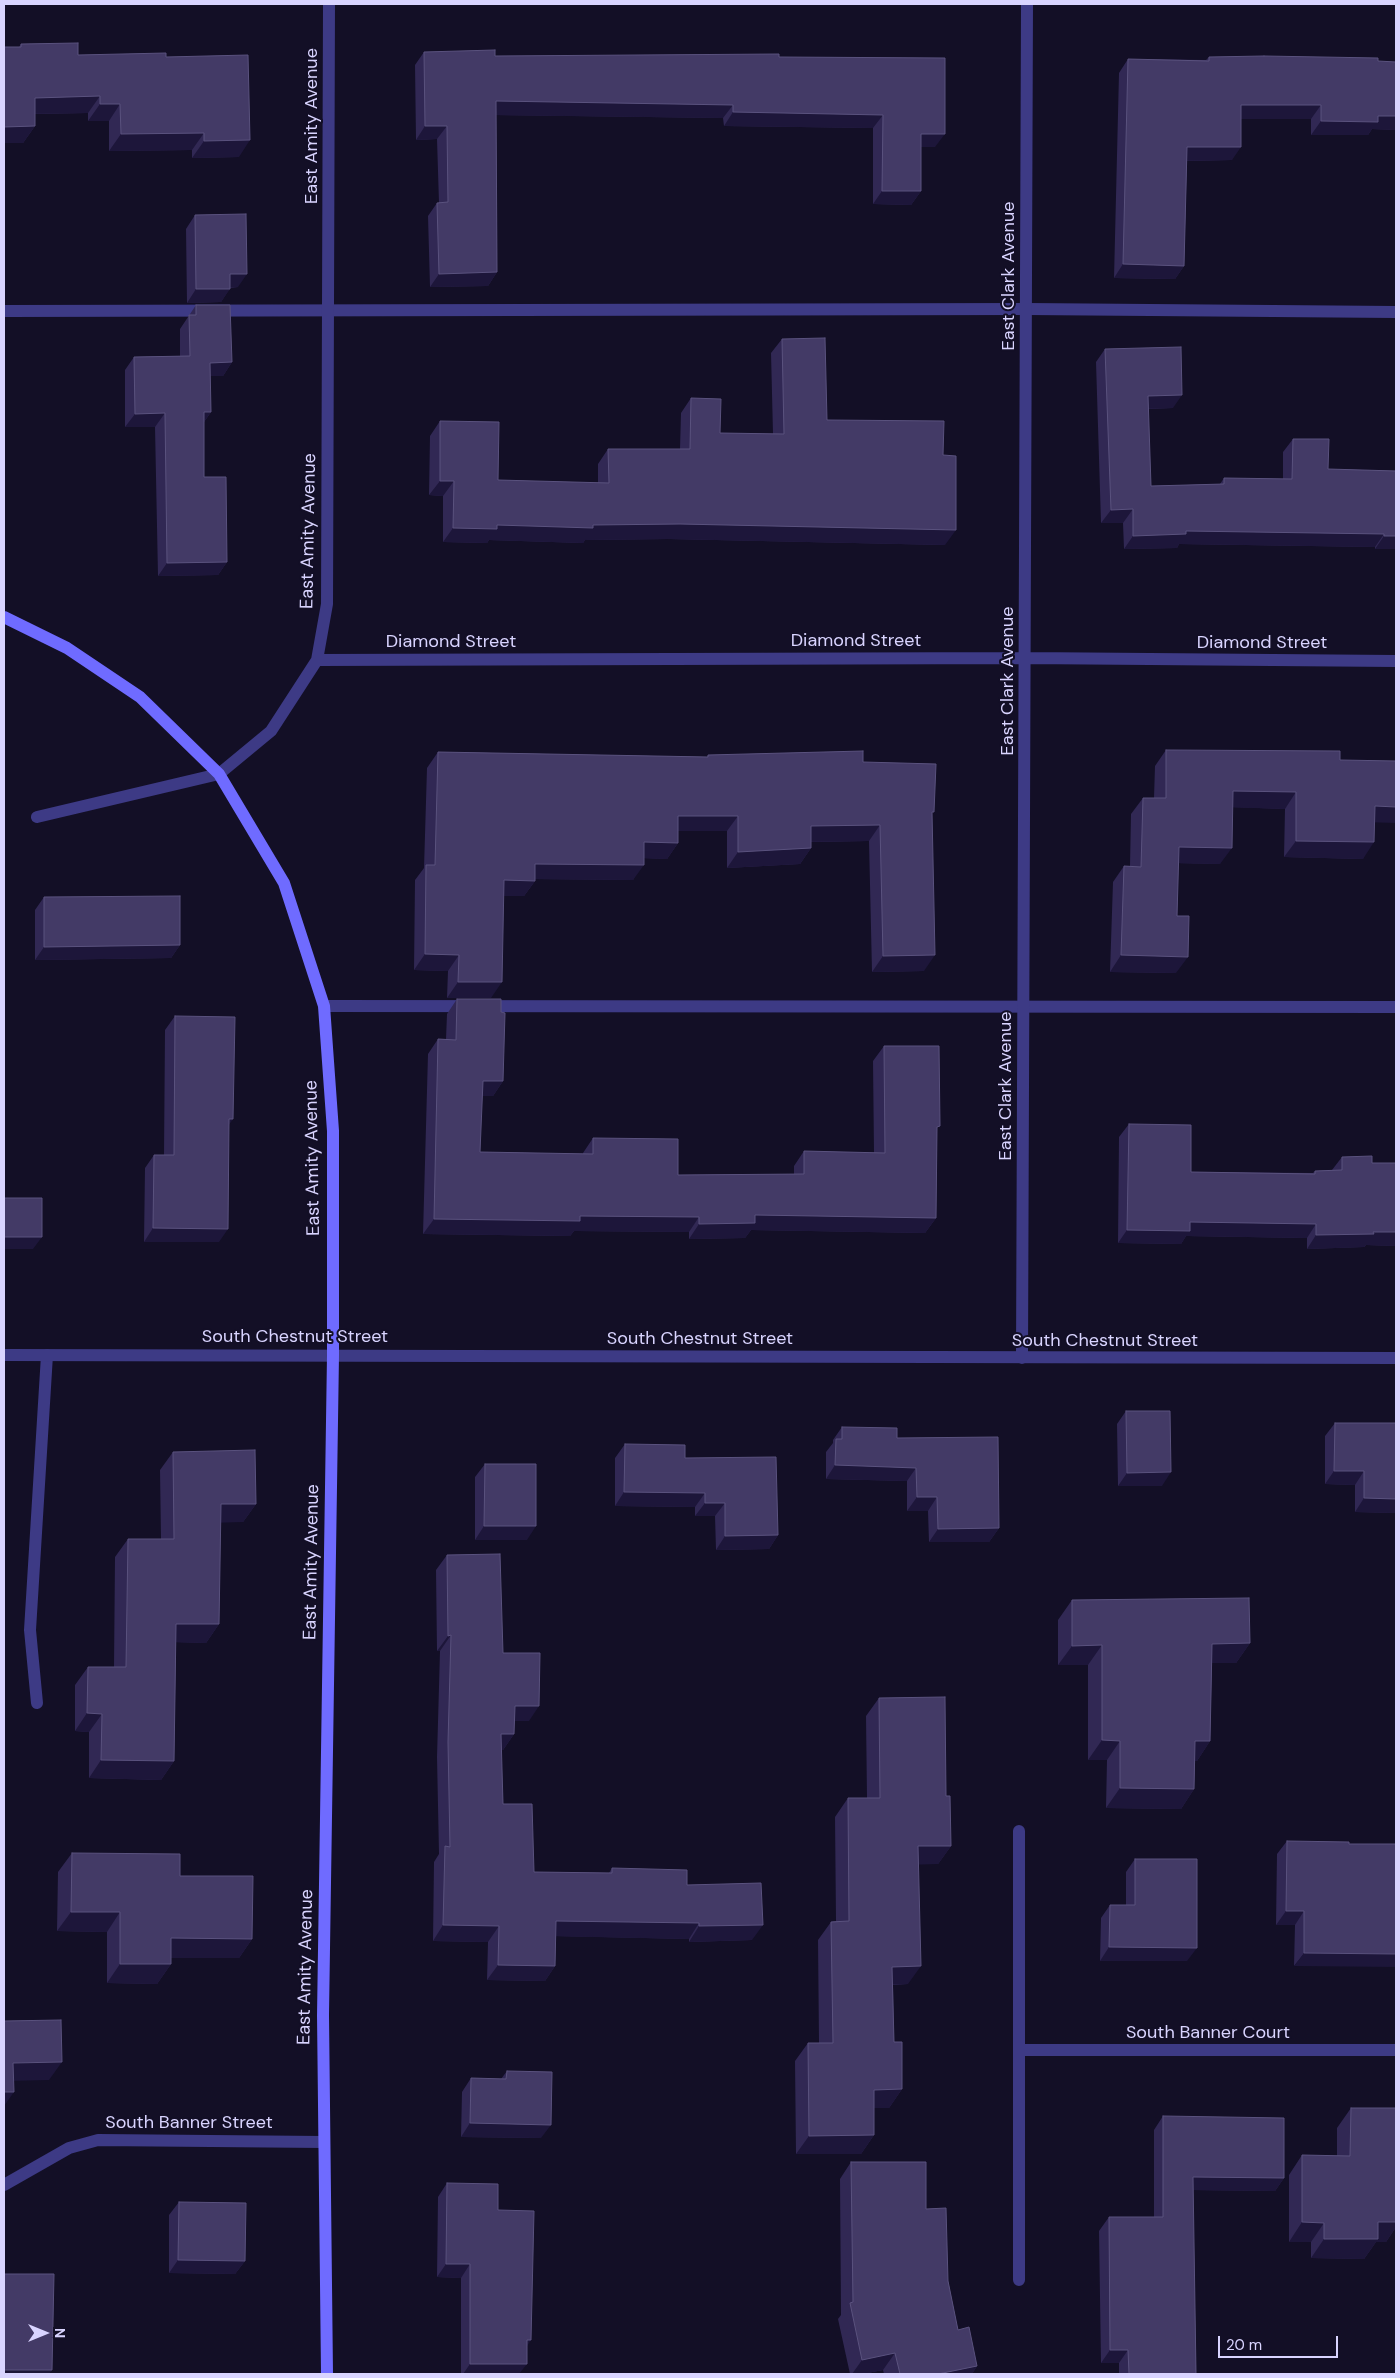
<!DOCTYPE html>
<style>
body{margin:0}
#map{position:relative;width:1400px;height:2378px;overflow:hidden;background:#130f26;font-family:"DM Sans",sans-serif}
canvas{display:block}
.frame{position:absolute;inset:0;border:5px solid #d9d4ff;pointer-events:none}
.north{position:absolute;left:20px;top:2308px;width:50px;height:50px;-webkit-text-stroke:4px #130f26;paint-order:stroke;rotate:90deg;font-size:14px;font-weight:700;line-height:20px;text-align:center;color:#d9d4ff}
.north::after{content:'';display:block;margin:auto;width:18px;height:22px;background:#d9d4ff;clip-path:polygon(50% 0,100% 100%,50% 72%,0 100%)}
.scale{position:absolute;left:1218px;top:2336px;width:120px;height:22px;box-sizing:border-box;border:2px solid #d9d4ff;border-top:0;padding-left:6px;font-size:15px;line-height:18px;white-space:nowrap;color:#d9d4ff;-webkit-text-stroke:4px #130f26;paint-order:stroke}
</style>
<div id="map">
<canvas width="1400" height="2378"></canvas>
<div class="frame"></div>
<div class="north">N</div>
<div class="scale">20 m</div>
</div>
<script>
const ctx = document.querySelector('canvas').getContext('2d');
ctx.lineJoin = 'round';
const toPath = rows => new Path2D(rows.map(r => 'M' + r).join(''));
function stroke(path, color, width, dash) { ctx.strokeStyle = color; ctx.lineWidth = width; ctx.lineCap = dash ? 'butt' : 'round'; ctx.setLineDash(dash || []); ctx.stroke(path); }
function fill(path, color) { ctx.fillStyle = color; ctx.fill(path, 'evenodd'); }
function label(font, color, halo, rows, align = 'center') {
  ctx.font = font + ' "DM Sans",sans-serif'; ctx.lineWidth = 4; ctx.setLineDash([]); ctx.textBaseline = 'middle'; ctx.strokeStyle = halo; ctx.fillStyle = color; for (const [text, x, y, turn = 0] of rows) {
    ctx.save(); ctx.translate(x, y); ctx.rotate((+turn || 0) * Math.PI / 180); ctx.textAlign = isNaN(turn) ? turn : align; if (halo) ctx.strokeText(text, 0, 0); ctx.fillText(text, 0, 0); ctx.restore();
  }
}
stroke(toPath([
 [4,311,1027,309,1396,312],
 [37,817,219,774],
 [324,1006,1396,1007],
 [37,1703,30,1630,47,1355]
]), '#3d3a85', 12);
stroke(toPath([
 [317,660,1026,658,1396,661],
 [219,774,271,731,317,660,327,604,329,4],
 [4,1355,1396,1358],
 [1022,1358,1027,4],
 [1019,1831,1019,2280],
 [1019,2050,1396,2050],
 [4,2185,69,2148,98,2140,324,2142]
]), '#3d3a85', 12);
stroke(toPath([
 [4,617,67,648,140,697,219,774,284,883,324,1006,333,1131,333,1355,323,2015,327,2374]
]), '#6f6bff', 12);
fill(toPath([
 [21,44,78,55,166,57,239,157,192,158,192,150,109,151,109,121,88,121,88,113,35,114,35,126,23,143,4,143,4,47,19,47],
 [424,52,495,56,945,58,935,147,921,147,921,191,911,205,873,204,873,128,724,126,723,118,496,115,497,272,488,286,430,287,428,216,437,203,439,203,437,139,416,140,415,65],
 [1209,57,1396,62,1396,130,1372,129,1368,135,1311,135,1311,119,1241,119,1232,160,1187,161,1184,266,1175,279,1114,278,1119,73,1128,59,1206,60],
 [195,215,238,287,230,288,221,302,187,303,186,229],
 [196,305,232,362,223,376,210,376,211,412,204,422,204,477,227,562,218,575,158,576,155,427,125,427,125,370,134,357,180,356,180,329],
 [782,339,827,420,943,455,945,545,669,539,585,540,583,543,489,540,487,543,443,542,443,496,429,495,430,436,440,421,498,480,598,483,598,464,608,449,680,449,681,413,691,398,720,433,773,434,771,353],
 [1105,349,1173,408,1148,409,1151,486,1220,484,1224,478,1283,479,1283,452,1293,439,1328,469,1396,471,1396,549,1375,549,1375,547,1179,544,1177,548,1124,549,1123,523,1101,523,1096,362],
 [1166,750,1340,760,1374,823,1363,859,1284,857,1285,809,1232,807,1220,864,1178,863,1176,973,1110,972,1113,882,1124,866,1130,866,1131,814,1143,798,1154,798,1155,766],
 [438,752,707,757,708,755,863,762,932,815,924,971,872,972,869,841,811,842,811,848,800,864,727,868,727,831,678,831,678,843,667,859,644,858,633,880,535,879,535,881,524,896,503,896,491,998,447,998,448,971,414,970,415,880,424,868,427,768],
 [44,897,180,945,171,958,35,960,35,910],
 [457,999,501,1012,503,1081,493,1096,482,1096,480,1152,583,1154,583,1153,593,1138,678,1175,794,1174,794,1166,804,1151,874,1153,873,1061,884,1046,937,1132,936,1218,925,1233,751,1230,745,1238,689,1239,689,1232,574,1231,570,1236,423,1234,428,1054,438,1039,446,1039,447,1014],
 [175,1016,229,1125,219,1242,144,1242,145,1168,154,1155,164,1155,165,1030],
 [1129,1124,1191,1172,1313,1173,1315,1171,1332,1170,1342,1157,1372,1163,1396,1163,1396,1246,1366,1245,1364,1247,1307,1249,1307,1238,1186,1236,1181,1244,1118,1243,1119,1137],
 [1126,1411,1162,1486,1118,1486,1117,1424],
 [1335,1423,1396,1423,1396,1513,1355,1512,1355,1485,1325,1484,1325,1436],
 [842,1427,897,1438,999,1528,989,1542,929,1542,928,1511,907,1511,907,1481,826,1479,826,1452,833,1443,833,1440],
 [625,1444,685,1458,778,1535,769,1549,716,1550,715,1516,695,1516,695,1507,615,1506,615,1458],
 [173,1452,256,1504,243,1522,220,1522,219,1624,206,1643,176,1642,174,1761,161,1780,89,1778,89,1732,75,1731,75,1685,88,1667,114,1667,115,1557,128,1539,161,1539,160,1470],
 [485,1464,527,1540,475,1540,475,1477],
 [447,1555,503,1653,529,1721,514,1721,514,1734,503,1750,501,1750,503,1804,534,1872,609,1873,612,1868,687,1885,752,1940,689,1942,689,1939,556,1936,555,1966,545,1981,487,1980,488,1942,433,1941,434,1862,439,1854,437,1757,440,1651,437,1651,436,1570],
 [1072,1600,1250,1643,1236,1663,1212,1663,1210,1741,1197,1761,1195,1761,1194,1789,1181,1809,1106,1808,1107,1760,1088,1760,1088,1665,1058,1665,1058,1620],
 [879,1698,946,1796,951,1846,938,1864,918,1864,908,1984,893,1985,894,2042,902,2089,889,2108,874,2108,874,2135,861,2154,796,2154,795,2061,808,2043,819,2043,818,1940,831,1922,836,1921,835,1817,848,1798,867,1798,866,1716],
 [1287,1841,1349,1844,1396,1844,1294,1966,1295,1925,1276,1925,1277,1854],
 [72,1853,180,1876,252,1939,239,1958,171,1958,171,1964,157,1984,107,1983,107,1932,57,1931,58,1872],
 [1135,1859,1187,1961,1100,1961,1101,1918,1110,1905,1126,1905,1126,1872],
 [507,2071,541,2138,461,2137,462,2092,471,2078,501,2079],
 [1351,2108,1396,2108,1396,2227,1386,2242,1376,2242,1364,2259,1311,2258,1311,2242,1289,2242,1289,2175,1302,2155,1337,2156,1337,2128],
 [1163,2116,1284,2178,1275,2191,1193,2190,1196,2374,1119,2374,1119,2363,1101,2363,1099,2231,1109,2217,1154,2217,1154,2130],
 [851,2162,926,2209,948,2281,958,2330,977,2366,972,2374,884,2374,883,2370,862,2374,850,2374,838,2319,841,2315,840,2179],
 [447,2183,498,2210,527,2346,519,2374,461,2374,461,2278,437,2277,438,2197],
 [179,2202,245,2261,235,2274,169,2273,169,2215]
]), '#312854');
fill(toPath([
 [100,96,88,113,23,114,35,98],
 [496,101,733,105,723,118,486,115],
 [100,104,120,104,109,121,88,121],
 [1241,105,1321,105,1311,119,1231,119],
 [733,112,883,115,873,128,724,126],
 [1378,116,1396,116,1396,130,1372,129,1368,135,1311,135,1321,121],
 [35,126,23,143,4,143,4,127],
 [425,126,447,126,437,139,416,140],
 [204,133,192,150,109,151,121,134],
 [921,134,945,134,935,147,912,147],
 [250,140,239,157,192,158,204,141],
 [1187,147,1241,147,1232,160,1178,161],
 [882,191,921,191,911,205,873,204],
 [1123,264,1184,266,1175,279,1114,278],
 [497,272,488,286,430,287,439,274],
 [230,274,247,274,238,287,220,288],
 [196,289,230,289,221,302,187,303],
 [232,362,223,376,201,376,210,363],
 [1182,395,1173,408,1138,409,1148,396],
 [204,412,211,412,201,426],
 [165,413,155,427,125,427,135,414],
 [440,481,454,481,443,496,429,495],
 [1133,509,1123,523,1101,523,1111,510],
 [680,524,956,530,945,545,669,539,585,540,583,543,489,540,487,543,443,542,453,528,497,525],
 [1186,531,1384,534,1375,547,1179,544,1177,548,1124,549,1133,536],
 [1384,536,1396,536,1396,549,1375,549],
 [227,562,218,575,158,576,167,563],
 [1233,791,1296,792,1285,809,1221,807],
 [1375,806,1396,807,1396,823,1363,822],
 [678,816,738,816,727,831,667,831],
 [880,825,869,841,800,842,811,826],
 [1296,841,1374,842,1363,859,1284,857],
 [644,842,678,843,667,859,633,858],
 [1179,847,1232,848,1220,864,1167,863],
 [811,848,800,864,727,868,738,852],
 [535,864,644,865,633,880,524,879],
 [504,880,535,881,524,896,493,896],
 [180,945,171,958,35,960,44,947],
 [425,954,459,955,448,971,414,970],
 [935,955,924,971,872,972,883,956],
 [1121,955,1188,957,1176,973,1110,972],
 [458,982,502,982,491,998,447,998],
 [483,1081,503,1081,493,1096,473,1096],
 [229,1119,233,1119,224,1132],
 [755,1215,936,1218,925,1233,751,1230,745,1238,689,1239,699,1224],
 [580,1216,699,1217,689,1232,574,1231,570,1236,423,1234,434,1219],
 [1190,1222,1316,1224,1307,1238,1186,1236,1181,1244,1118,1243,1127,1230],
 [153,1228,228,1229,219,1242,144,1242],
 [1373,1232,1396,1232,1396,1246,1366,1245,1364,1247,1307,1249,1316,1235],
 [4,1237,42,1237,33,1249,4,1249],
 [835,1465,916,1468,907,1481,826,1479],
 [1334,1471,1364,1471,1355,1485,1325,1484],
 [1171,1472,1162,1486,1118,1486,1127,1473],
 [624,1492,705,1493,695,1507,615,1506],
 [917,1497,937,1497,928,1511,907,1511],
 [1364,1498,1396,1499,1396,1513,1355,1512],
 [705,1503,725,1503,715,1516,695,1516],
 [221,1504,256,1504,243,1522,208,1523],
 [484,1526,536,1526,527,1540,475,1540],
 [999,1528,989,1542,929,1542,938,1529],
 [778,1535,769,1549,716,1550,725,1536],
 [176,1624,219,1624,206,1643,164,1642],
 [451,1635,440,1651,437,1651,448,1636],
 [1250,1643,1236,1663,1198,1663,1212,1644],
 [1102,1645,1088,1665,1058,1665,1072,1646],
 [515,1706,539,1706,529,1721,504,1721],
 [87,1713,102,1714,89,1732,75,1731],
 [501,1734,514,1734,503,1750,490,1749],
 [1102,1740,1120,1741,1107,1760,1088,1760],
 [1195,1741,1210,1741,1197,1761,1181,1760],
 [101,1760,174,1761,161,1780,89,1778],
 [1120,1788,1194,1789,1181,1809,1106,1808],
 [918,1846,951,1846,938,1864,905,1865],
 [1286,1911,1304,1911,1295,1925,1276,1925],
 [71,1912,120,1912,107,1932,57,1931],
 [556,1921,699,1923,689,1939,545,1936],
 [443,1925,499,1926,488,1942,433,1941],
 [763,1925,752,1940,689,1942,699,1926],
 [171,1938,252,1939,239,1958,157,1958],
 [1109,1947,1197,1948,1187,1961,1100,1961],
 [1304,1953,1396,1954,1396,1967,1294,1966],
 [120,1964,171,1964,157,1984,107,1983],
 [498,1965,555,1966,545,1981,487,1980],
 [921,1966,908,1984,879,1985,892,1967],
 [62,2062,49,2080,4,2081,13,2063],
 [902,2089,889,2108,861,2108,874,2090],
 [4,2092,14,2092,4,2106],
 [470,2123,551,2125,541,2138,461,2137],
 [874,2135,861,2154,796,2154,809,2136],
 [1193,2177,1284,2178,1275,2191,1184,2190],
 [1302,2222,1324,2223,1311,2242,1289,2242],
 [1378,2222,1396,2222,1396,2227,1386,2242,1376,2242,1364,2259,1311,2258,1324,2239],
 [178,2260,245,2261,235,2274,169,2273],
 [446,2264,470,2264,461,2278,437,2277],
 [527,2340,531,2340,522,2354],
 [1110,2350,1128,2350,1119,2363,1101,2363],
 [895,2353,883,2370,862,2374,852,2374,862,2360],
 [470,2364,527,2364,519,2374,463,2374],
 [977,2366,972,2374,938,2374],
 [4,2370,52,2370,49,2374,4,2374]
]), '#1d163a');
const building = toPath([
 [78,43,78,55,166,53,166,57,248,55,250,140,204,141,204,133,121,134,120,104,100,104,100,96,35,98,35,126,4,127,4,47,21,47,21,44,78,43],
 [495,50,495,56,779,54,779,57,945,58,945,134,921,134,921,191,882,191,883,115,733,112,733,105,496,101,497,272,439,274,437,203,448,202,447,126,425,126,424,52,495,50],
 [1264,56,1378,58,1378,61,1396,62,1396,116,1378,116,1378,122,1321,121,1321,105,1241,105,1241,147,1187,147,1184,266,1123,264,1128,59,1209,61,1209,57,1264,56],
 [246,214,247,274,230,274,230,289,196,289,195,215,246,214],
 [196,305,230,305,232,362,210,363,211,412,204,412,204,477,226,477,227,562,167,563,165,413,135,414,134,357,190,356,189,315,196,315,196,305],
 [825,338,827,420,944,421,943,455,956,456,956,530,680,524,593,525,593,528,497,525,497,529,453,528,454,481,440,481,440,421,499,422,498,480,609,483,608,449,690,449,691,398,721,399,720,433,784,434,782,339,825,338],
 [1181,347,1182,395,1148,396,1151,486,1224,484,1224,478,1292,479,1293,439,1329,439,1328,469,1396,471,1396,536,1384,536,1384,534,1186,531,1186,534,1133,536,1133,509,1111,510,1105,349,1181,347],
 [1166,750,1340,751,1340,760,1396,761,1396,807,1375,806,1374,842,1296,841,1296,792,1233,791,1232,848,1179,847,1177,916,1189,916,1188,957,1121,955,1124,866,1141,867,1143,798,1166,798,1166,750],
 [863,751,863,762,936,764,934,812,932,812,935,955,883,956,880,825,811,826,811,848,738,852,738,816,678,816,678,843,644,842,644,865,535,864,535,881,504,880,502,982,458,982,459,955,425,954,426,865,435,865,438,752,708,757,708,755,863,751],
 [180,896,180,945,44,947,44,897,180,896],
 [457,999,501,999,501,1012,505,1013,503,1081,483,1081,480,1152,593,1154,593,1138,678,1139,678,1175,804,1174,804,1151,885,1153,884,1046,939,1046,940,1126,937,1127,936,1218,755,1215,755,1223,699,1224,699,1217,580,1216,580,1221,434,1219,438,1039,456,1040,457,999],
 [175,1016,235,1017,233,1119,229,1119,228,1229,153,1228,154,1155,174,1155,175,1016],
 [1129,1124,1191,1125,1191,1172,1315,1174,1315,1171,1342,1170,1342,1157,1372,1156,1372,1163,1396,1163,1396,1232,1373,1232,1374,1234,1316,1235,1316,1224,1190,1222,1190,1231,1127,1230,1129,1124],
 [4,1198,42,1198,42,1237,4,1237,4,1198],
 [1126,1411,1170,1411,1171,1472,1127,1473,1126,1411],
 [1335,1423,1396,1423,1396,1499,1364,1498,1364,1471,1334,1471,1335,1423],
 [842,1427,897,1428,897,1438,998,1437,999,1528,938,1529,937,1497,917,1497,916,1468,835,1465,836,1439,842,1439,842,1427],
 [625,1444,685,1445,685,1458,776,1457,778,1535,725,1536,725,1503,705,1503,705,1493,624,1492,625,1444],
 [255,1450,256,1504,221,1504,219,1624,176,1624,174,1761,101,1760,102,1714,87,1713,88,1667,126,1667,128,1539,174,1539,173,1452,255,1450],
 [485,1464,536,1464,536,1526,484,1526,485,1464],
 [500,1554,503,1653,540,1653,539,1706,515,1706,514,1734,501,1734,503,1804,532,1804,534,1872,612,1873,612,1868,687,1870,687,1885,761,1883,763,1925,699,1926,699,1923,556,1921,555,1966,498,1965,499,1926,443,1925,445,1846,450,1847,448,1742,451,1635,448,1636,447,1555,500,1554],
 [1249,1598,1250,1643,1212,1644,1210,1741,1195,1741,1194,1789,1120,1788,1120,1741,1102,1740,1102,1645,1072,1646,1072,1600,1249,1598],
 [945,1697,946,1796,950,1796,951,1846,918,1846,921,1966,892,1967,894,2042,902,2042,902,2089,874,2090,874,2135,809,2136,808,2043,833,2043,831,1922,849,1921,848,1798,880,1798,879,1698,945,1697],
 [1287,1841,1349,1842,1349,1844,1396,1844,1396,1954,1304,1953,1304,1911,1286,1911,1287,1841],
 [72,1853,180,1854,180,1876,253,1876,252,1939,171,1938,171,1964,120,1964,120,1912,71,1912,72,1853],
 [1135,1859,1197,1859,1197,1948,1109,1947,1110,1905,1135,1905,1135,1859],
 [61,2020,62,2062,13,2063,14,2092,4,2092,4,2021,61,2020],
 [507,2071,552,2072,551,2125,470,2123,471,2078,506,2079,507,2071],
 [1351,2108,1396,2108,1396,2222,1378,2222,1378,2239,1324,2239,1324,2223,1302,2222,1302,2155,1350,2156,1351,2108],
 [1163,2116,1284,2118,1284,2178,1193,2177,1196,2374,1129,2374,1128,2350,1110,2350,1109,2217,1163,2217,1163,2116],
 [851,2162,926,2162,926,2209,946,2208,948,2281,958,2330,969,2327,977,2366,938,2374,900,2374,895,2353,862,2360,850,2303,853,2302,851,2162],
 [447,2183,498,2184,498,2210,534,2211,531,2340,527,2340,527,2364,470,2364,470,2264,446,2264,447,2183],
 [179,2202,246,2203,245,2261,178,2260,179,2202],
 [4,2274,54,2274,52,2370,4,2370,4,2274]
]);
fill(building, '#433a66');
stroke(building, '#5a527e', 1);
label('18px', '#d9d4ff', '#130f26', [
 ["East Amity Avenue",312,126,-90],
 ["East Clark Avenue",1009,276,-90],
 ["East Amity Avenue",309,531,-89],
 ["Diamond Street",856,641],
 ["Diamond Street",451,642],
 ["Diamond Street",1262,643],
 ["East Clark Avenue",1008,681,-90],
 ["East Clark Avenue",1006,1086,-90],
 ["East Amity Avenue",313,1158,-91],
 ["South Chestnut Street",295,1337],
 ["South Chestnut Street",700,1339],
 ["South Chestnut Street",1105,1341],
 ["East Amity Avenue",312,1562,-89],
 ["East Amity Avenue",306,1967,-89],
 ["South Banner Court",1208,2033],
 ["South Banner Street",189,2123]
]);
</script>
